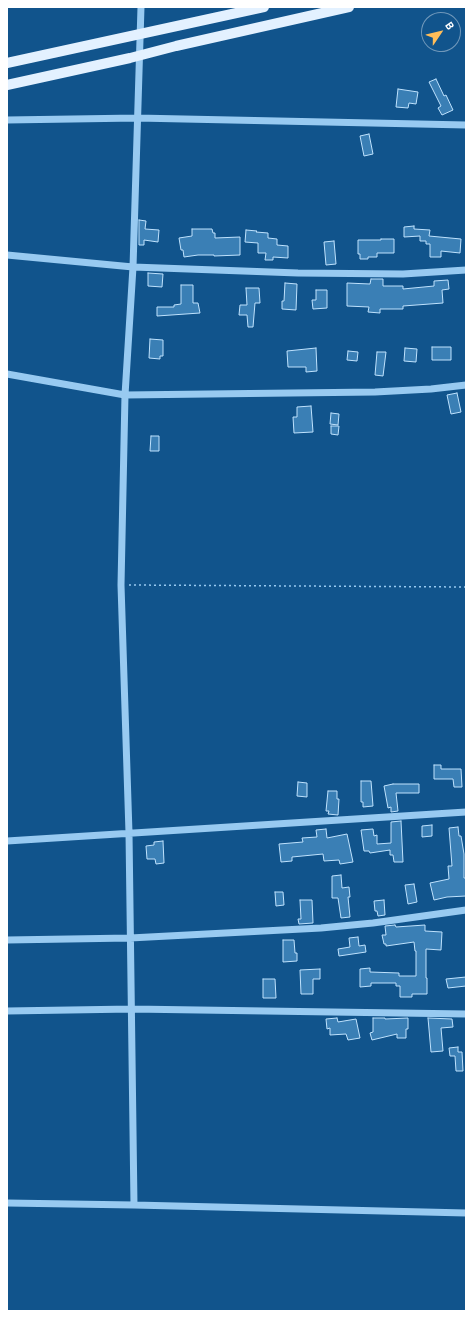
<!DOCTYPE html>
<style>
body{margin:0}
#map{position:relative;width:473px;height:1318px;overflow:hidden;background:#11548c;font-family:"Archivo Narrow",sans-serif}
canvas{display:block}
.frame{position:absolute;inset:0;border:8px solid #fff;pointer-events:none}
.north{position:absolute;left:421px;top:12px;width:40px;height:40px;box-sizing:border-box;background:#11548c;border:1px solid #7098ba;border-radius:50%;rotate:55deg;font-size:11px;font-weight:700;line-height:16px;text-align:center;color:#fff}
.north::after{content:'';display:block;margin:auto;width:14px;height:18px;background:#ffbd59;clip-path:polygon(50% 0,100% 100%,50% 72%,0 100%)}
</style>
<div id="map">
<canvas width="473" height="1318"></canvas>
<div class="frame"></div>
<div class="north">B</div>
</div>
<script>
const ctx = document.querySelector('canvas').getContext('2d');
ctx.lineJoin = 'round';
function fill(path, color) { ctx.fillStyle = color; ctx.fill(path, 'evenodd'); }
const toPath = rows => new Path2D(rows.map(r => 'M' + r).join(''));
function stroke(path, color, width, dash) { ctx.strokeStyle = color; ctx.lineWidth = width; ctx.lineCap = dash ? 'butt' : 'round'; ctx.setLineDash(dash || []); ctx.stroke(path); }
const building = toPath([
 [436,79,444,96,446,95,453,110,442,115,438,108,441,106,429,82,436,79],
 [398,89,418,92,416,104,409,103,408,108,396,107,398,89],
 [369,134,373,154,364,156,360,136,369,134],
 [139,220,146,221,145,229,159,230,158,242,144,240,144,245,139,245,139,220],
 [414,226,414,229,430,230,429,236,461,239,460,253,441,251,441,257,430,257,430,244,426,244,426,241,420,241,420,236,404,237,404,227,414,226],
 [192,229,212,229,213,233,215,233,215,238,240,237,240,255,214,256,214,255,198,255,184,257,183,250,181,250,179,238,192,236,192,229],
 [246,230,257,231,256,232,268,233,268,238,277,239,277,245,288,246,288,258,273,257,273,260,265,260,266,253,258,253,258,243,245,242,246,230],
 [381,239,394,239,394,253,377,253,377,257,368,257,368,259,360,259,360,254,358,254,358,240,381,240,381,239],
 [334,241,336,264,326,265,324,242,334,241],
 [148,273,163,274,162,287,148,286,148,273],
 [371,279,383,279,383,286,403,286,403,289,434,286,434,281,448,280,449,289,442,290,443,303,403,306,403,309,380,309,380,313,368,312,369,307,347,306,347,283,370,284,371,279],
 [285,283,297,284,296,310,282,309,282,301,284,301,285,283],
 [181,285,193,285,193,303,198,303,200,313,157,316,157,307,174,307,174,305,181,304,181,285],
 [246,288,259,288,260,303,255,303,253,327,248,327,247,315,239,315,240,305,247,305,246,288],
 [316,290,327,290,327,308,313,309,312,300,316,300,316,290],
 [150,339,163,340,163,356,160,356,160,359,149,358,150,339],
 [432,347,451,347,451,360,432,360,432,347],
 [316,348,317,371,306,372,306,367,288,367,287,351,316,348],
 [405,348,417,349,416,362,404,361,405,348],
 [348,351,358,352,357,361,347,360,348,351],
 [377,352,386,352,383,376,375,375,377,352],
 [457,393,461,412,451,414,447,395,457,393],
 [311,406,313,432,294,433,293,417,297,417,297,407,311,406],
 [331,413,339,414,338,425,330,424,331,413],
 [331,426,339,426,338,435,331,434,331,426],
 [151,436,159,436,159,451,150,451,151,436],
 [434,765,441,765,441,769,461,769,462,787,454,787,453,779,434,779,434,765],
 [361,781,371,781,373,806,363,807,363,802,361,802,361,781],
 [298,782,307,783,307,797,297,796,298,782],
 [393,784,419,784,419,793,396,793,398,811,391,812,391,807,388,808,384,786,393,784],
 [328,791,337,791,337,799,339,799,338,815,328,814,329,811,326,811,328,791],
 [401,821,403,862,394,862,393,855,390,855,390,850,370,853,369,851,364,851,361,830,373,829,374,836,377,835,377,844,391,843,391,822,401,821],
 [432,825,432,836,422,837,422,826,432,825],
 [458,827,459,836,461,836,464,854,464,878,466,878,466,896,447,897,434,900,430,883,449,879,448,866,452,866,449,828,458,827],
 [326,829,327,838,347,834,353,862,340,864,339,860,324,861,323,854,292,857,292,861,281,862,279,844,303,842,302,838,317,837,316,830,326,829],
 [163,841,164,863,156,864,155,859,147,859,146,846,154,845,154,842,163,841],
 [341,875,342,888,349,887,350,897,348,897,350,917,341,918,338,898,332,898,332,876,341,875],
 [414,884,417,902,408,904,405,885,414,884],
 [275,892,283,892,284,905,276,906,275,892],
 [300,900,312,900,313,923,299,924,298,919,301,919,300,900],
 [384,900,385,915,378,916,377,911,375,911,374,901,384,900],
 [395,925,396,927,425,925,425,931,442,932,441,950,426,949,426,978,427,978,427,994,412,994,412,997,400,997,400,986,396,986,396,983,371,983,371,986,360,987,360,969,370,968,370,972,399,973,399,976,416,976,416,951,415,951,414,942,386,946,386,944,384,944,382,935,386,935,385,926,395,925],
 [358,937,359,946,365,945,366,952,339,956,338,949,350,947,349,938,358,937],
 [283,940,294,940,295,953,297,953,297,961,283,962,283,940],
 [320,969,320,979,313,979,313,994,301,994,300,970,320,969],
 [466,977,466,986,448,988,446,979,466,977],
 [263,979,275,979,276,998,263,998,263,979],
 [337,1018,338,1022,356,1019,360,1038,348,1040,346,1034,330,1035,330,1028,327,1029,326,1019,337,1018],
 [373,1018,385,1018,385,1019,408,1018,408,1029,406,1029,406,1038,397,1038,397,1034,372,1040,370,1033,373,1032,373,1018],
 [428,1018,452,1019,453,1027,441,1028,443,1051,431,1052,428,1018],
 [458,1047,458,1052,462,1052,463,1071,456,1071,455,1056,450,1056,449,1048,458,1047]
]);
fill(building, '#3a7fb5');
stroke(building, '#bfe2fd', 1);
stroke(toPath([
 [129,585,466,587]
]), '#98caf1', 1.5, [2, 3]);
stroke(toPath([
 [7,120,137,118,466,125],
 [7,255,133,267,298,273,403,274,466,270],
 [7,374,125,395,375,392,431,389,466,385],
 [7,841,466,812],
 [7,940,130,938,321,928,373,923,466,910],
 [7,1011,132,1009,466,1014],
 [7,1203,134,1205,466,1213],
 [134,1205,129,833,121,585,125,395,133,267,141,7]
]), '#98caf1', 7);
stroke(toPath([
 [7,63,264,7],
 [7,85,130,58,176,46,349,7]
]), '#e3f1ff', 10);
</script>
